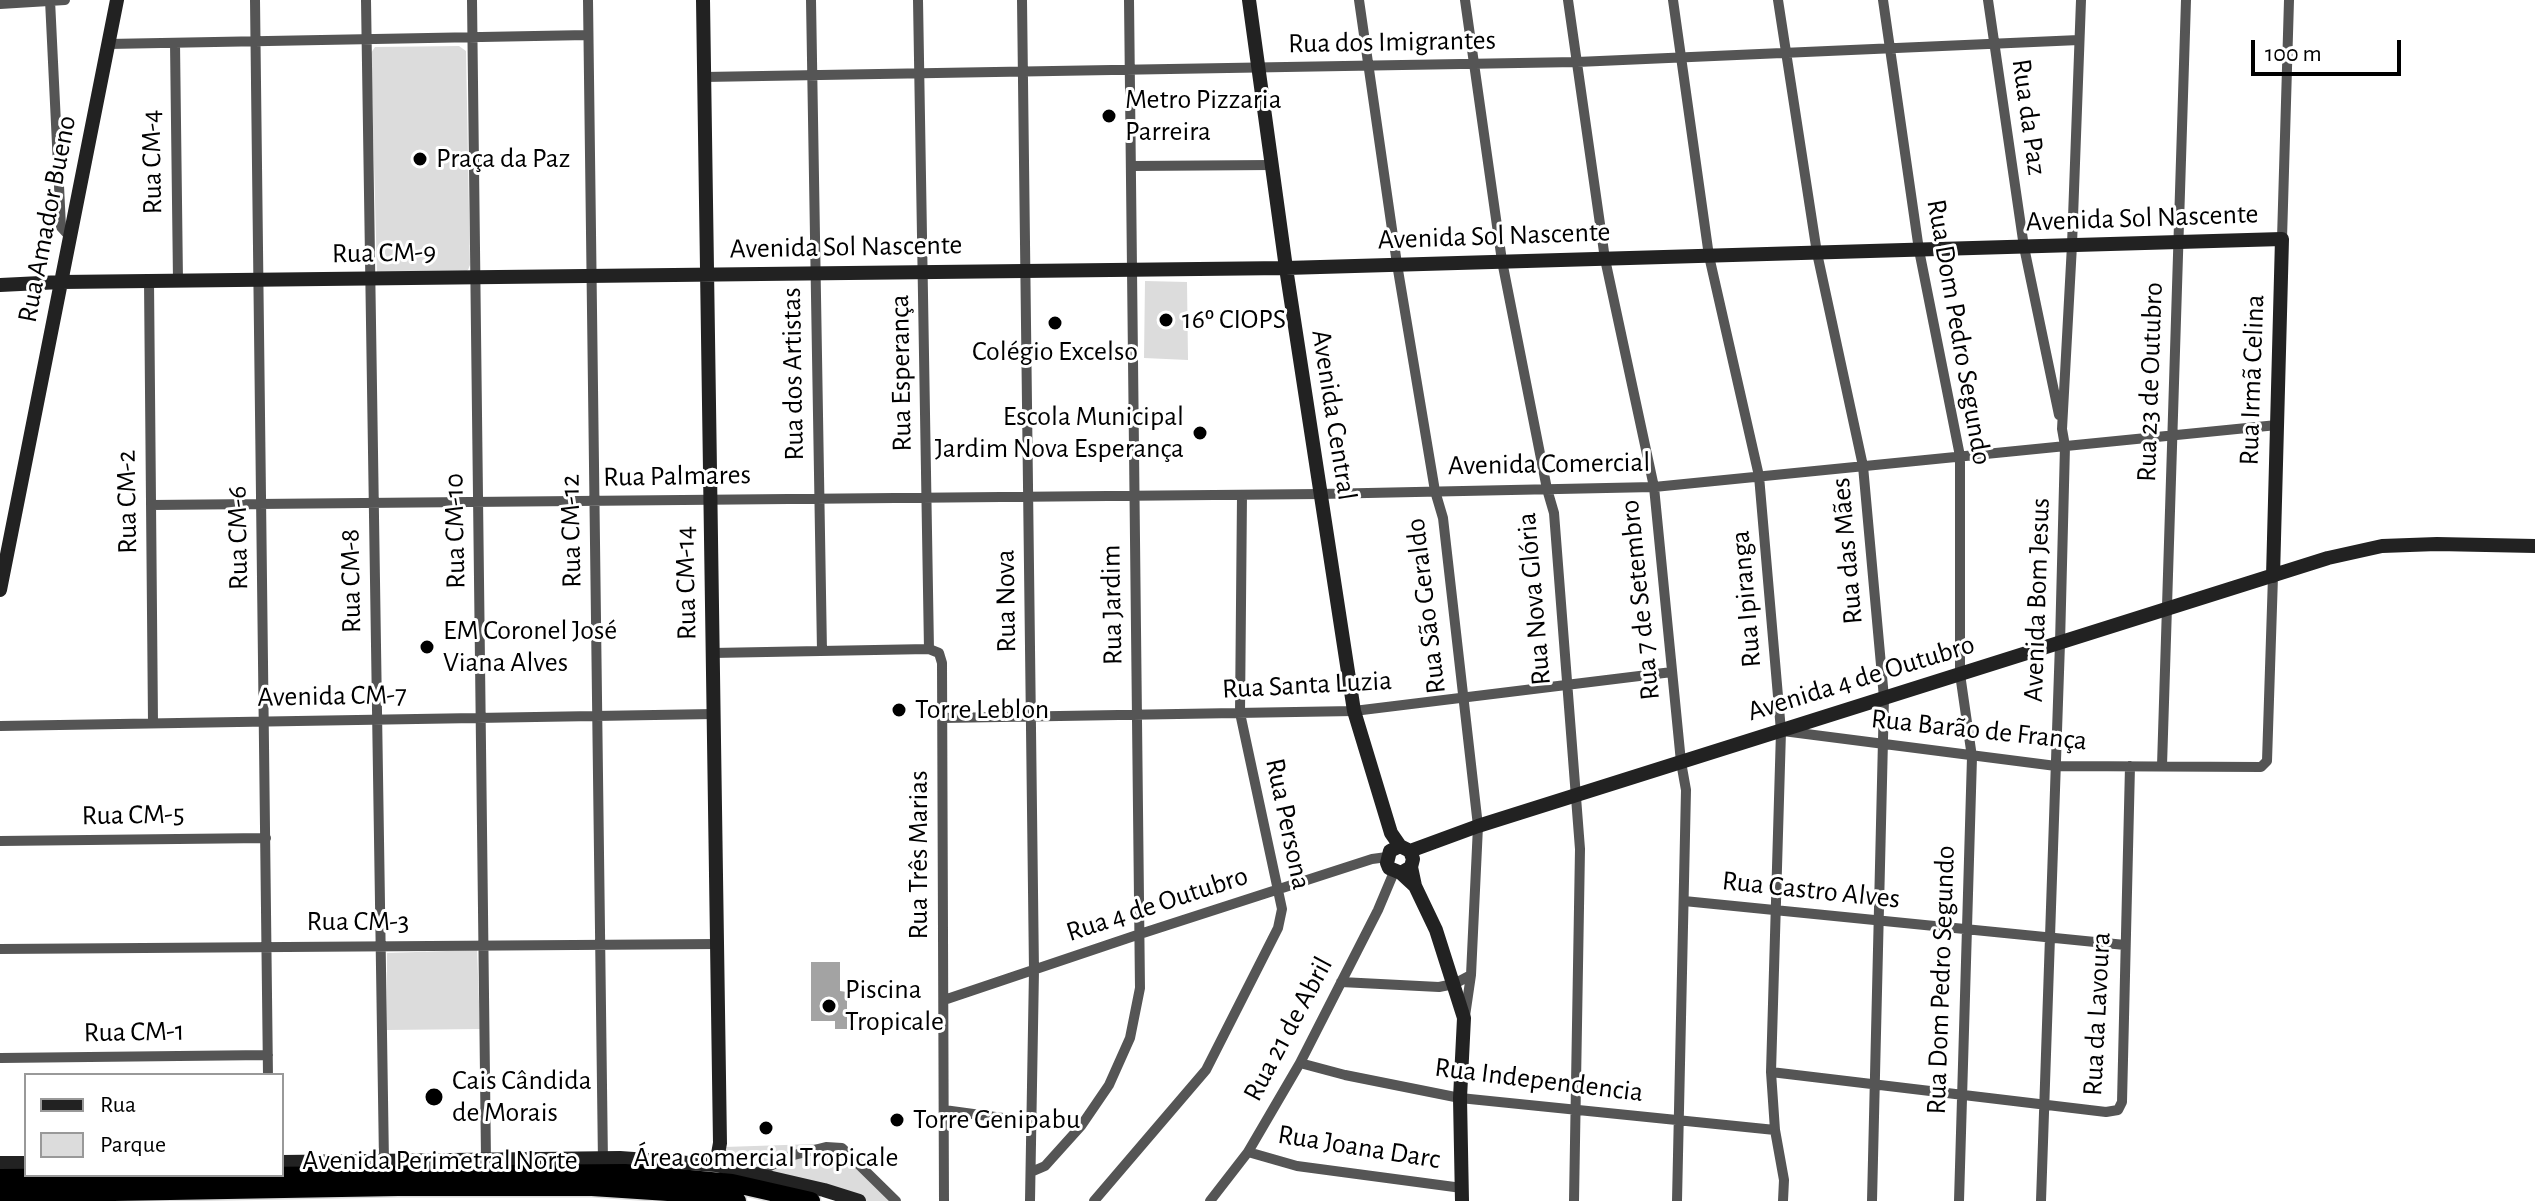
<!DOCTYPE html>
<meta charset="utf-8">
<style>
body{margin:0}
#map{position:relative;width:2535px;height:1201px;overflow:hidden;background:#fff;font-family:"Alegreya Sans",sans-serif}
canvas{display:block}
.legend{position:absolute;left:24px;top:1073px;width:260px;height:104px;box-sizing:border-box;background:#fff;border:2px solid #999;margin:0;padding:10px 14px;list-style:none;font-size:24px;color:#000}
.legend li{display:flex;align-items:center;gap:16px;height:40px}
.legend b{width:40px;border:2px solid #999}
.scale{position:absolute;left:2251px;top:40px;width:150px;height:36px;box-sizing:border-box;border:4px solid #000;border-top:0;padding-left:10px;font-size:24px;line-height:28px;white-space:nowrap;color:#000;-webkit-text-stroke:6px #fff;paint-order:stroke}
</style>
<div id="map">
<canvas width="2535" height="1201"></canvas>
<ul class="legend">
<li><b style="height:10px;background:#222"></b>Rua</li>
<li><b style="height:22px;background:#dcdcdc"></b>Parque</li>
</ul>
<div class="scale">100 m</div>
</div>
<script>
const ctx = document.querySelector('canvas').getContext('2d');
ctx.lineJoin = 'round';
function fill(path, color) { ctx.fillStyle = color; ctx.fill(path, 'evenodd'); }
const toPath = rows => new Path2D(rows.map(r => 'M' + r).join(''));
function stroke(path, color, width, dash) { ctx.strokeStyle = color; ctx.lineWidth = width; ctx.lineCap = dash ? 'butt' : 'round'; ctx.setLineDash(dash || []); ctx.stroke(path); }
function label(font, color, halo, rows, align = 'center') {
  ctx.font = font + ' "Alegreya Sans",sans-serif'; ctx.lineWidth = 6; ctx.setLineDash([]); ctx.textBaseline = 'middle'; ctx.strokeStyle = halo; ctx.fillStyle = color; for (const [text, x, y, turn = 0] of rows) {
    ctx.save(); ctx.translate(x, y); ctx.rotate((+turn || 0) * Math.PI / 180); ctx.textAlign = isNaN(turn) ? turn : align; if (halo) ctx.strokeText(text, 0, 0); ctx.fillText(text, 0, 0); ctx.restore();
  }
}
fill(toPath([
 [459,46,466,51,470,265,468,270,463,273,377,273,371,53,375,47],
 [1145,281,1187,282,1188,360,1144,358],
 [477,950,480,1029,387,1030,387,953],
 [815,1144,842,1148,896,1201,857,1201,716,1165,724,1147]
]), '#dcdcdc');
fill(toPath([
 [811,962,840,962,840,991,847,992,847,1029,835,1029,835,1021,811,1021]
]), '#a3a3a3');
const highway = toPath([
 [0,1178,625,1173,732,1183,811,1201],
 [0,1194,398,1187,592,1187,668,1192,737,1201]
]);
stroke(highway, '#dbdbdb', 21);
stroke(toPath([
 [50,0,61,227,70,237],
 [255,0,268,1075],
 [366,0,384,1161],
 [472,0,486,1158],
 [588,0,603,1162],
 [811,0,822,651],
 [918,0,929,649],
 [1022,0,1034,970,1030,1201],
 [1359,0,1397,264,1435,491,1443,518,1478,826,1471,975,1465,1016],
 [1465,0,1502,261,1547,489,1554,513,1580,849,1574,1201],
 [1568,0,1605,259,1654,487,1681,762,1686,790,1677,1201],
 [1673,0,1709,256,1759,476,1781,731,1771,1072,1775,1130,1784,1180,1783,1201],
 [1778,0,1817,253,1863,466,1884,698,1872,1201],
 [1883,0,1919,250,1960,456,1960,674,1972,757,1959,1201],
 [1988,0,2024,247,2059,415],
 [0,4,65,0],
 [175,43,178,281],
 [108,44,588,35],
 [704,77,1577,62,2079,40],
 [1132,166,1271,165],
 [2282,239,2289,0],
 [149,281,153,723],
 [151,505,1320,494,1654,487,2277,425],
 [712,653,929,649,939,653,942,663,944,1201],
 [942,718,1354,711,1672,672],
 [0,726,714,714],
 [1783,731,2056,766,2261,767,2267,761,2273,576],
 [2162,766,2186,0],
 [0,841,266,838],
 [1684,901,2125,945],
 [0,949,717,944],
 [1341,982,1439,987,1454,984,1471,975],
 [944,1000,1140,934,1372,859,1387,857],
 [0,1058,268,1055],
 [1300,1063,1345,1075,1460,1098,1775,1130],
 [1771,1072,2106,1112,2118,1110,2122,1102,2130,766],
 [944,1110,1032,1122],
 [1248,1152,1297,1166,1462,1188],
 [1031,1172,1045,1166,1081,1126,1109,1085,1130,1038,1140,988,1129,0],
 [754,1174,790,1156,826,1147,842,1148,896,1201],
 [1094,1201,1206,1070,1278,928,1282,909,1240,713,1242,495],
 [1210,1201,1248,1152,1300,1063,1378,910,1394,872],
 [2041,1201,2060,643,2065,446,2062,429,2072,245,2081,0]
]), '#555', 10);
stroke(toPath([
 [703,0,720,1143,716,1165],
 [1249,0,1286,268,1354,711,1391,833,1400,846],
 [0,285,61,282,1286,268,2282,239,2273,576],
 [0,590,117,0],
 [1410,851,1478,826,2328,558,2382,546,2437,544,2535,546],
 [1411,867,1415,886,1436,930,1464,1018,1460,1098,1462,1201],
 [1401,873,1411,867,1413,859,1410,851,1400,846,1390,851,1387,863,1389,868,1401,873,1415,886],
 [282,1162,620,1158,716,1165,824,1190,859,1201],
 [0,1163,26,1163]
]), '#222', 14);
stroke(highway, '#000', 18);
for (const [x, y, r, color] of [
 [1109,116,8,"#000"],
 [420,159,8,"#000"],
 [1166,320,8,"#000"],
 [1055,323,8,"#000"],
 [1200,433,8,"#000"],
 [427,647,8,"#000"],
 [899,710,8,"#000"],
 [829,1006,8,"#000"],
 [434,1097,10,"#000"],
 [897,1120,8,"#000"],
 [766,1128,8,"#000"]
]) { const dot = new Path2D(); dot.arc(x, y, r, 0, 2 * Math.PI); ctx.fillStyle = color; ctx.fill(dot); stroke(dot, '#fff', 3); }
label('28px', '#000', '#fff', [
 ["Rua dos Imigrantes",1392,42,-1],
 ["Rua da Paz",2029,117,82],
 ["Rua CM-4",152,162,-91],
 ["Avenida Sol Nascente",2142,218,-2],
 ["Rua Amador Bueno",47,219,-79],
 ["Avenida Sol Nascente",1494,236,-2],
 ["Avenida Sol Nascente",846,247,-1],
 ["Rua CM-9",384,253,-1],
 ["Rua Dom Pedro Segundo",1959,332,80],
 ["Rua Esperança",901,373,-91],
 ["Rua dos Artistas",793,374,-91],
 ["Rua Irmã Celina",2252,380,-88],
 ["Rua 23 de Outubro",2150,382,-88],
 ["Avenida Central",1334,415,81],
 ["Avenida Comercial",1549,464,-1],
 ["Rua Palmares",677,476,-1],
 ["Rua CM-2",127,502,-91],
 ["Rua CM-10",455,531,-91],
 ["Rua CM-12",571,531,-91],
 ["Rua CM-6",238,538,-91],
 ["Rua das Mães",1847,551,-95],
 ["Rua CM-8",351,581,-91],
 ["Rua CM-14",686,583,-91],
 ["Rua Nova Glória",1534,599,-95],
 ["Rua Ipiranga",1746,599,-95],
 ["Rua 7 de Setembro",1640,600,-96],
 ["Avenida Bom Jesus",2037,600,-88],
 ["Rua Nova",1006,601,-91],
 ["Rua Jardim",1112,605,-91],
 ["Rua São Geraldo",1426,606,-97],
 ["Avenida 4 de Outubro",1861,678,-17],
 ["Rua Santa Luzia",1307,685,-3],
 ["Avenida CM-7",332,696,-1],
 ["Rua Barão de França",1979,730,6],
 ["Rua CM-5",133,815,-1],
 ["Rua Persona",1288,824,78],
 ["Rua Três Marias",919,855,-90],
 ["Rua Castro Alves",1811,890,6],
 ["Rua 4 de Outubro",1157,904,-18],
 ["Rua CM-3",358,922],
 ["Rua Dom Pedro Segundo",1941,980,-88],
 ["Rua da Lavoura",2097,1014,-87],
 ["Rua 21 de Abril",1288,1029,-62],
 ["Rua CM-1",134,1032,-1],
 ["Rua Independencia",1539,1080,7],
 ["Rua Joana Darc",1359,1147,9],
 ["Avenida Perimetral Norte",440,1161]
]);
label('28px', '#000', '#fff', [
 ["Metro Pizzaria",1125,100],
 ["Parreira",1125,132],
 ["Praça da Paz",436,159],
 ["16º CIOPS",1182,320],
 ["Colégio Excelso",1055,352,"center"],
 ["Escola Municipal",1184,417,"right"],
 ["Jardim Nova Esperança",1184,449,"right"],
 ["EM Coronel José",443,631],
 ["Viana Alves",443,663],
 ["Torre Leblon",915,710],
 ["Piscina",845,990],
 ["Tropicale",845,1022],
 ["Cais Cândida",452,1081],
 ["de Morais",452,1113],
 ["Torre Genipabu",913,1120],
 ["Área comercial Tropicale",766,1158,"center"]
], 'left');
</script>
